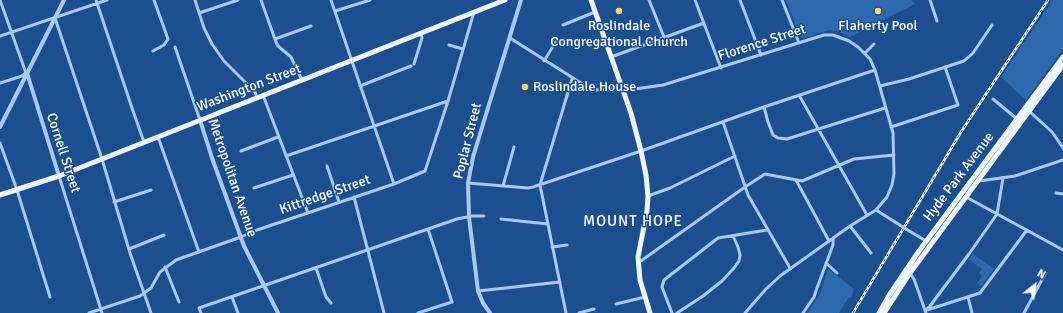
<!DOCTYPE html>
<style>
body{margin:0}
#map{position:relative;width:1063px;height:313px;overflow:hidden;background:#1b4f8f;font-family:Signika,sans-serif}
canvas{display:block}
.north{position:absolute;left:1015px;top:265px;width:40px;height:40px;-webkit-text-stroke:3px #1b4f8f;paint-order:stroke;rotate:30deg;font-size:11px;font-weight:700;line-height:16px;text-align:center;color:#fff}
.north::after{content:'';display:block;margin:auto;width:14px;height:18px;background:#fff;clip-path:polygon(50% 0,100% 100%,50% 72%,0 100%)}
</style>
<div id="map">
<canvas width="1063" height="313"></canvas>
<div class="north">N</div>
</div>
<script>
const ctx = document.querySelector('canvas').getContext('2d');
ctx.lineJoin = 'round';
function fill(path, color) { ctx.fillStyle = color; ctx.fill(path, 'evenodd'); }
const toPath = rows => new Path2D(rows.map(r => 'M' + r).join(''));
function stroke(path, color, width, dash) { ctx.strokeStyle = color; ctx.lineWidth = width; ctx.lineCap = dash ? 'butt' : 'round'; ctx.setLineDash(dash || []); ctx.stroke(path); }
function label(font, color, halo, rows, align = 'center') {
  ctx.font = font + ' Signika,sans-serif'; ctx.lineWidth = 3; ctx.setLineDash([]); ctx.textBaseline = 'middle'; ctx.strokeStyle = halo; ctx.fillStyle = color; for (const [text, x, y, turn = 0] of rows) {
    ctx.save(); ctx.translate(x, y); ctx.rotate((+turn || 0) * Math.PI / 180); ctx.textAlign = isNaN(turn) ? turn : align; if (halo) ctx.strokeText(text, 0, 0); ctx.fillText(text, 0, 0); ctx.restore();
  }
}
fill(toPath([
 [786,0,911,0,915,4,850,37,838,31,829,30,803,38,800,36],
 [1053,0,1063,0,1063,49,1026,100,1001,77],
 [973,254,994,269,981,286,977,283,982,276,979,273,982,269,969,259],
 [828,269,854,289,851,298,849,297,839,313,807,313,820,294]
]), '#2e69ad');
stroke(toPath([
 [96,0,133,111,144,142],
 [195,0,204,28,212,44,224,61,255,92,257,97],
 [261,0,276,42,278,46,291,57,302,80],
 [331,0,394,184],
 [649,0,664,37],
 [695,0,721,68],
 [740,0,761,55],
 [782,0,799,43],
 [930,0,937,21],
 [335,11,370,0],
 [199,13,238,0],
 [55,18,102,159,130,253,151,313],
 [563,25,595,12],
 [0,36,107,0],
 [510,38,592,90,635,89,663,85,824,35,833,35,849,41,858,47,870,59,875,70,893,133,894,174,892,185,887,197,876,210,850,226,780,276,766,289,745,313],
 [275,39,311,26],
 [449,45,463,49],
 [175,47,200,120],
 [153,51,164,45,168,39,154,0],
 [865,53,874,44],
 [611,57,704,23],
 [544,61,557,40],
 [414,64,422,38,421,33],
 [0,83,22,76,26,73,0,0],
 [360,86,411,66],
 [880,86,909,79,964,61,973,53,992,25],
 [263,95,308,213],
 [799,95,867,215],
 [993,99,1017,119],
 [764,107,768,122,773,135,778,138,787,139,885,108],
 [1029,111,1052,132,1063,148],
 [723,122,748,195,790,268],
 [891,127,958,105,945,67],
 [158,137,199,252],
 [0,143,17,190,50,297],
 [241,151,278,137],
 [286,156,448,101],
 [327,166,339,202],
 [59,176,102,313],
 [796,180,829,241],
 [979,181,1015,176,1063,160],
 [468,183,528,188,533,187,641,151,764,107,875,70],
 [503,186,514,147],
 [254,188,293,175],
 [1056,193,1063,194],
 [648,196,670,188,735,156],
 [354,197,384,313],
 [966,197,1063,250],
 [114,202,151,190],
 [876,210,895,222],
 [501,219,548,224],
 [850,226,871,253],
 [906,229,926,241],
 [552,247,567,245],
 [129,249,164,235],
 [638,263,745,187,765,174,802,181,854,159,894,155],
 [826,263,837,273],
 [165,267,179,302],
 [316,268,326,297,331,303],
 [909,272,914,279,926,313],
 [478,291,560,282],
 [232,297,238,313],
 [968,297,972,313],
 [616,304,645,297],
 [927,310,980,293,1027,230],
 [925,311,930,306,969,254,997,214,1003,178],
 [89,313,140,296,151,288,160,272,176,260,241,237,257,230,394,184,425,171,448,101,474,12],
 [201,313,199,308,457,219,472,216,484,216],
 [418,313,452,302,428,229],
 [566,313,540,185,572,79],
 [579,313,594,309],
 [672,313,662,287,664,280,718,238,767,230],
 [677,313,703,296,722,281,734,268,739,261,740,255,738,247,733,236],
 [803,313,814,297,817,288,833,245,833,238],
 [1024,313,1045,274]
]), '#a9c9ee', 3);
stroke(toPath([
 [27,73,59,176],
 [200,120,212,158,244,246,278,313],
 [0,127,64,0],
 [490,313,483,303,478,291,469,217,468,183,473,157,521,0]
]), '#a9c9ee', 4);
stroke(toPath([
 [591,0,631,113,641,151,646,175,648,196,647,211,638,257,640,280,650,313],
 [0,195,59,176,505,0],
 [879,313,890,294,919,251,1063,57],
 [884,313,910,273,1063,65]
]), '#f0f6ff', 5);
const rail = toPath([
 [853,313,961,132,1048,0]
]);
stroke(rail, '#fff', 2.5);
stroke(rail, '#1b4f8f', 1, [3]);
stroke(toPath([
 [895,222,906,229]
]), '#a9c9ee', 3);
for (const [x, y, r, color] of [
 [619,11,4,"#ffd166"],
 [878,11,4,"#ffd166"],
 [525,87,4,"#ffd166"]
]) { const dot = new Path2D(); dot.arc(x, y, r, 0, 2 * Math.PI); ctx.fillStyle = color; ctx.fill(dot); stroke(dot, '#1b4f8f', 1.5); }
label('14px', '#fff', '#1b4f8f', [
 ["Roslindale",619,26],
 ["Congregational Church",619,42],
 ["Flaherty Pool",878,26],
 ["Roslindale House",533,87,"left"]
]);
label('14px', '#fff', '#1b4f8f', [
 ["Florence Street",762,43,-18],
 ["Washington Street",249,88,-21],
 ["Poplar Street",468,141,-76],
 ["Cornell Street",63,153,72],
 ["Hyde Park Avenue",959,177,-53],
 ["Metropolitan Avenue",232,178,71],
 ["Kittredge Street",325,195,-19]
]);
ctx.letterSpacing = '1px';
label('15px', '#fff', '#1b4f8f', [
 ["MOUNT HOPE",633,222]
]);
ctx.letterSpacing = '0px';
</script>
